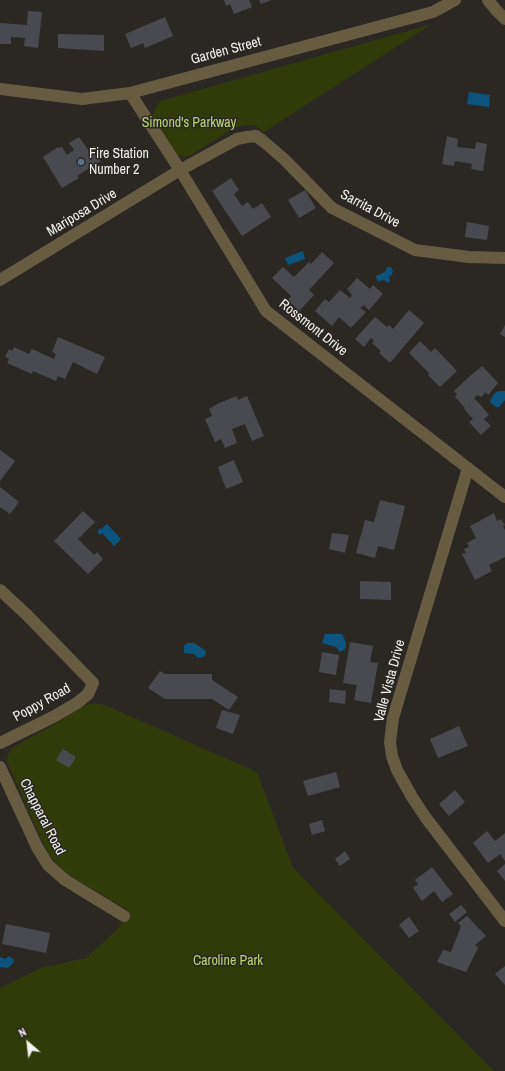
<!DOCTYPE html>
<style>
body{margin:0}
#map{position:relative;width:505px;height:1071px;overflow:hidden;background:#2b2823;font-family:"Archivo Narrow",sans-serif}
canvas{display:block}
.north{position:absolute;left:8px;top:1023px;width:40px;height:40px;-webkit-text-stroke:3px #2b2823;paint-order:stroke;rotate:332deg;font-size:11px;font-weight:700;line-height:16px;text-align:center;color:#f2f0ed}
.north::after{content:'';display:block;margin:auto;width:14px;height:18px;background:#f2f0ed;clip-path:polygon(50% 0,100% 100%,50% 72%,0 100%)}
</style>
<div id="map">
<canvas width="505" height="1071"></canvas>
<div class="north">N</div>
</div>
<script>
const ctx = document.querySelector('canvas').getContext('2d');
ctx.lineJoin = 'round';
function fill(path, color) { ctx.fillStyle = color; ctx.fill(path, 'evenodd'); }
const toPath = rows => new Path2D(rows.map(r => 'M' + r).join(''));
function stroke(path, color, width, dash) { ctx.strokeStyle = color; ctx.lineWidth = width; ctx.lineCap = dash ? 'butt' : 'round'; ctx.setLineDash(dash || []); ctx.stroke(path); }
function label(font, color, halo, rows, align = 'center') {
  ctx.font = font + ' "Archivo Narrow",sans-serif'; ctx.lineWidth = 3; ctx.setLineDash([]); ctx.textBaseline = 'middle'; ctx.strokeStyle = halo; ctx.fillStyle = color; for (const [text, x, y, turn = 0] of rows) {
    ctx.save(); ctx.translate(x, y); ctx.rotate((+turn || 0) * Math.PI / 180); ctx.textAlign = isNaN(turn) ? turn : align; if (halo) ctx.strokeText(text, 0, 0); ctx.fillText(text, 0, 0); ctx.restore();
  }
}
fill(toPath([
 [432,24,264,132,255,125,243,125,229,131,191,155,184,157,176,154,153,119,153,114,156,107,160,102,164,100],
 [95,703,107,706,257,772,293,868,494,1071,0,1071,0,988,41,968,86,958,117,930,129,911,65,873,50,856,42,841,7,762,8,754,12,748,50,727,82,706]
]), '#313b0a');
fill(toPath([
 [469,92,490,95,489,107,467,104],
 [303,251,305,259,288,265,285,258],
 [387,267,391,267,393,271,392,274,389,277,390,281,388,283,384,280,378,281,377,280,376,276,385,272],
 [499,391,505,391,505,400,499,407,496,407,491,403,490,400,496,392],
 [107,524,121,539,114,546,102,533,100,535,97,532,100,528,101,529],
 [325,634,342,634,346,642,346,648,340,652,336,647,322,643],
 [187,643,194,643,200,647,205,650,206,654,203,657,198,658,194,654,184,653,184,646],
 [9,956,13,959,14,962,8,968,0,967,0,957,5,959]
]), '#0c537d');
fill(toPath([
 [224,0,249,0,252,7,234,14,230,4,226,6],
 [259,0,272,0,261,4],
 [28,11,42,12,38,48,24,46,25,38,11,37,11,44,0,44,0,23,27,25],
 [165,17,173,36,145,48,143,43,131,48,125,34],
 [58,34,104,35,104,51,58,48],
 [447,136,458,139,457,147,475,149,476,142,487,144,483,171,471,169,472,164,455,161,454,166,442,164],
 [79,137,89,151,93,148,101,161,77,176,79,178,62,188,43,157,58,147,59,148,62,147,67,155,74,150,69,143],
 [231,178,239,190,234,194,242,206,248,202,253,209,262,203,271,217,242,236,212,191],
 [305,190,316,208,299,218,288,200],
 [467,222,489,226,487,240,465,237],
 [322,252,334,263,309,290,314,295,299,311,288,300,291,296,272,278,283,267,294,277,309,262,311,264],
 [357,278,370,289,373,285,383,294,369,310,364,305,360,308,366,312,351,328,339,317,332,326,315,311,325,299,329,302,340,290,350,298,352,295,347,289],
 [409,310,424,323,390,363,379,353,381,351,372,343,374,341,371,338,364,347,355,339,375,317,387,327,389,325,393,329],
 [505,325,505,337,500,334],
 [58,337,105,357,97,374,73,362,65,379,58,376,56,381,33,371,32,374,7,363,9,359,5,357,9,349,12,351,14,347,29,354,32,349,54,359,56,354,52,352],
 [420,341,431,352,435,348,457,371,440,387,428,375,429,373,409,353],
 [482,366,498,383,488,395,486,392,481,397,478,395,474,398,485,410,489,415,484,419,491,426,481,435,469,422,473,419,464,409,465,408,455,397,457,394,454,391,469,377],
 [237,396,238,400,247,396,264,436,252,441,245,424,232,429,237,443,225,448,221,439,215,442,205,419,212,416,209,409,219,403],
 [0,450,15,461,0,481],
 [234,460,243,482,226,489,218,467],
 [0,487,19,502,10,514,0,507],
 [380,500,405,506,394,550,378,546,375,558,356,553,365,520,374,522],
 [83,511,95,522,78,539,94,555,97,552,103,559,88,574,54,541],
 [494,513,497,521,501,519,505,525,503,526,505,530,505,557,489,565,492,571,475,580,462,554,466,553,464,549,469,547,467,543,476,538,470,526],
 [332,533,349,535,345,553,329,549],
 [360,581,391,582,391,600,360,599],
 [350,642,373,646,370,662,378,663,371,703,354,700,357,685,343,683],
 [322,652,339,655,336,675,319,672],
 [160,671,165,674,212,674,212,680,238,697,229,710,212,699,165,699,148,688],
 [330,689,346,691,345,704,329,702],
 [222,710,240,715,233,734,216,728],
 [459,726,468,746,438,758,430,739],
 [63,749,76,757,69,768,56,760],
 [336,772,340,787,308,796,303,781],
 [455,790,465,802,449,816,439,804],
 [322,820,325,831,312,835,309,824],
 [487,831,495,841,505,833,505,861,500,854,488,863,473,843],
 [345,851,350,859,340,866,335,859],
 [505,864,505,881,497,871],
 [432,867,453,894,442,902,434,891,422,901,413,888,418,884,415,880],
 [461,905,467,912,455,922,449,914],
 [467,916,486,936,475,945,478,948,466,972,437,962,443,950,451,952,461,926,458,923],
 [409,917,419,931,409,938,399,925],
 [6,924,50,933,46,953,2,944],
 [505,966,505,985,495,974]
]), '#494a50');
stroke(toPath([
 [488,0,496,10,505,19],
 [0,89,82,99,130,93,433,12,455,0],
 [130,93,180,170,266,311,505,497],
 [0,280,180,170,237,139,247,137,256,136,263,141,284,159,332,208,415,250,469,257,505,258],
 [468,468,393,718,390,742,392,756,397,770,412,797,426,818,505,921],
 [0,590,27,615,93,683,88,694,77,703,53,717,0,743],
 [0,767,37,847,48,865,65,880,124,916]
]), '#675c41', 12);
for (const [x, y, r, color] of [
 [81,162,4,"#5c6f8a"]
]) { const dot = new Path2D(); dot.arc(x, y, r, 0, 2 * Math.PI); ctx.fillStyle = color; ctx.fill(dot); stroke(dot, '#2b2823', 1.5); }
label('14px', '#f2f0ed', '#2b2823', [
 ["Garden Street",226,51,-15],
 ["Sarrita Drive",370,209,28],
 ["Mariposa Drive",82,213,-31],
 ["Rossmont Drive",313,328,38],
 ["Valle Vista Drive",390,681,-75],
 ["Poppy Road",42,703,-29],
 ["Chapparal Road",42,817,63]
]);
label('14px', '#bcd474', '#2b2823', [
 ["Simond's Parkway",189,123],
 ["Caroline Park",228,961]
]);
label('14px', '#f2f0ed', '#2b2823', [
 ["Fire Station",89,154],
 ["Number 2",89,170]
], 'left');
</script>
